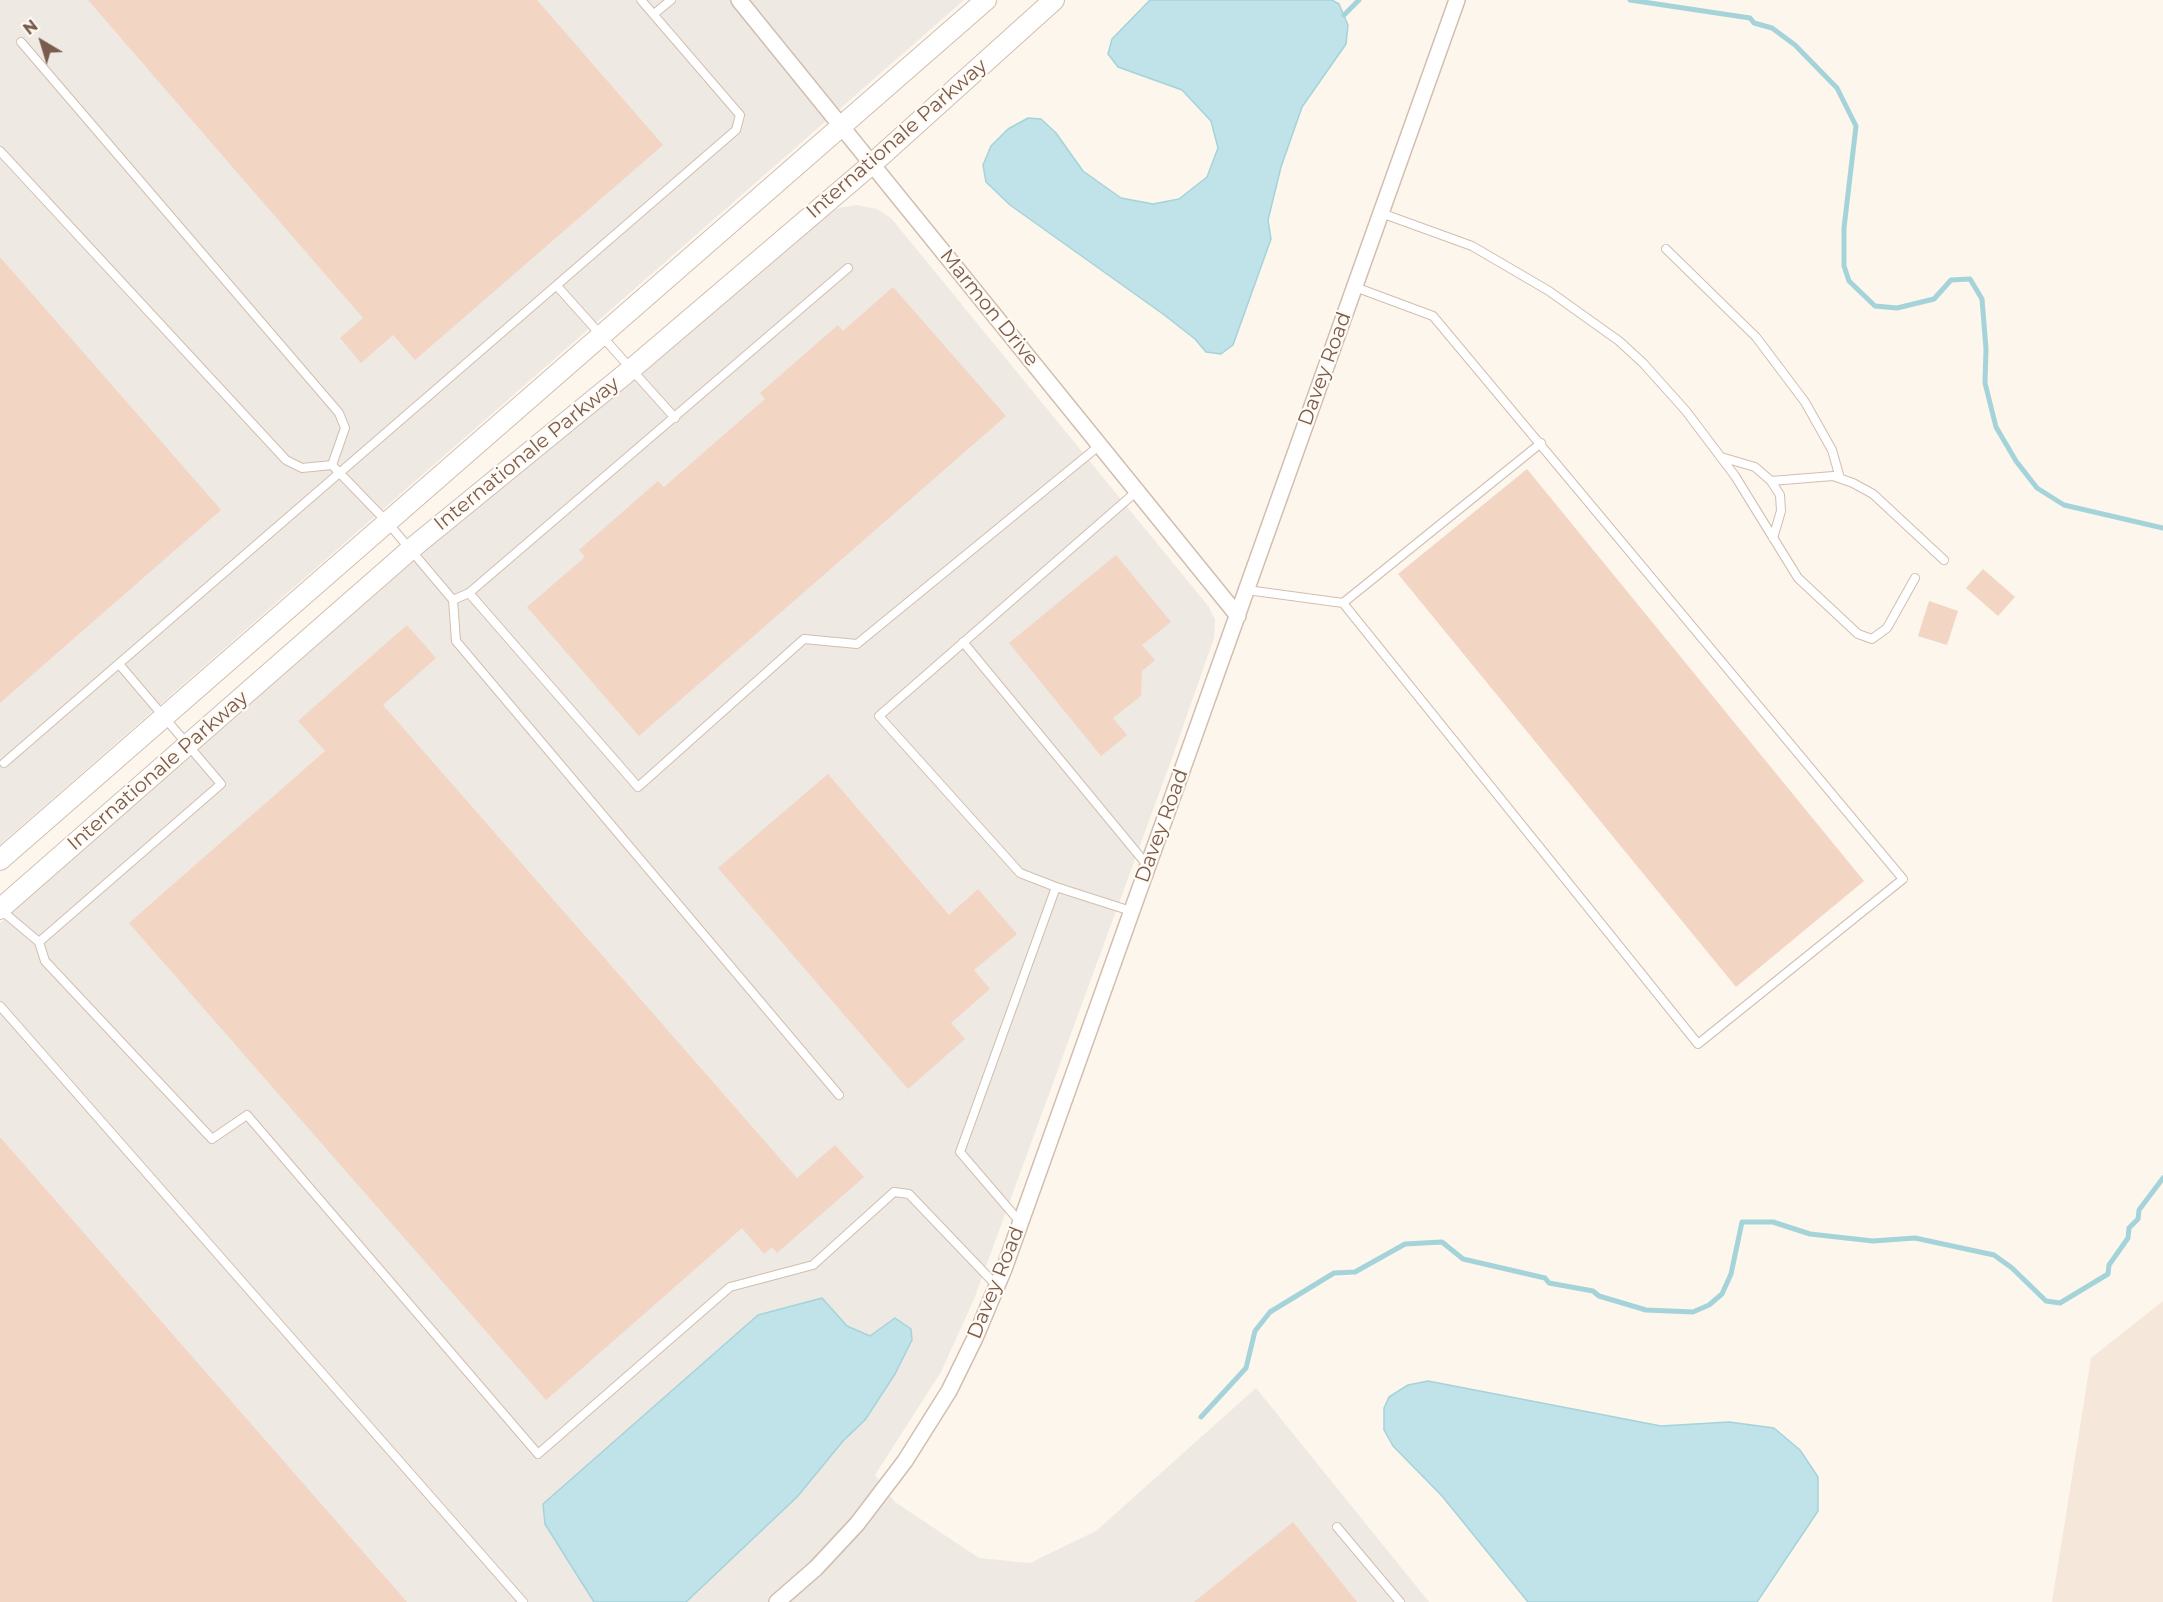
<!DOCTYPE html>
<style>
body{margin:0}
#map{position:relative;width:2163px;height:1602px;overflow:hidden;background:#fdf6ec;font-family:Montserrat,sans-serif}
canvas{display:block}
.north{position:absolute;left:12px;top:12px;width:60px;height:60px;-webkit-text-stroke:4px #fffaf3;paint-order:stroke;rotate:322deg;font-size:16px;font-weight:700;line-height:24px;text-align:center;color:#7a5c4d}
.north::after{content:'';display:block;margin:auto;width:21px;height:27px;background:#7a5c4d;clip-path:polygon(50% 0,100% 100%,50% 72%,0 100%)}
</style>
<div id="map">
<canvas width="2163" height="1602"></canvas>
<div class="north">N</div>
</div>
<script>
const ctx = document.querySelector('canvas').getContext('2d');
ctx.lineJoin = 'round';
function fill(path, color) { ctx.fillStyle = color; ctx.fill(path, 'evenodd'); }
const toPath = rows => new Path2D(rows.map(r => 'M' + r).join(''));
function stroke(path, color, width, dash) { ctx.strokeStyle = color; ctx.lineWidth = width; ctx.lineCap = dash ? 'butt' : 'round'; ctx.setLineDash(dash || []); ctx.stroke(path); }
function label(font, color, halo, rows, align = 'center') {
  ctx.font = font + ' Montserrat,sans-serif'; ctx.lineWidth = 4.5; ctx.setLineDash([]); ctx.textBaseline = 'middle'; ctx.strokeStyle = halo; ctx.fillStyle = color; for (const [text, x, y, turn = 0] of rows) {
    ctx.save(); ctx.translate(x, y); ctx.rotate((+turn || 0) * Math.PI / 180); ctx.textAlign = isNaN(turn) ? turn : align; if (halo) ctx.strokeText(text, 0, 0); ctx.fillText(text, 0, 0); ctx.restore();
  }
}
fill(toPath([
 [2163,1301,2163,1602,2052,1602,2091,1358]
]), '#f5e8da');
fill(toPath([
 [0,0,964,0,0,845],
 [857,205,877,209,891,218,1209,607,1215,620,1214,638,1172,758,974,1299,941,1372,875,1475,895,1502,979,1558,1030,1563,1096,1531,1256,1388,1429,1602,0,1602,0,923,479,504,825,215,839,208]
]), '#efe9e4');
const water = toPath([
 [1150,0,1332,0,1339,4,1348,25,1346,44,1302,107,1281,167,1268,220,1271,239,1233,345,1221,354,1206,352,1195,339,1163,314,1010,205,986,182,983,165,991,146,1008,129,1028,118,1041,119,1056,133,1083,171,1121,198,1153,204,1179,199,1207,177,1218,148,1211,121,1182,90,1118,67,1108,54,1112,39,1150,0],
 [822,1298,847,1326,870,1336,895,1318,911,1329,912,1340,895,1374,865,1420,843,1441,797,1497,686,1602,594,1602,545,1524,543,1504,758,1315,822,1298],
 [1428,1381,1661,1426,1729,1422,1774,1428,1800,1450,1818,1477,1818,1511,1757,1602,1528,1602,1442,1496,1393,1446,1384,1430,1384,1408,1389,1397,1408,1385,1428,1381]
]);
fill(water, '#bfe3e8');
stroke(water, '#a5d3da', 1.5);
stroke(toPath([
 [1630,0,1750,18,1754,23,1772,28,1795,45,1837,88,1856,126,1844,228,1844,266,1849,281,1875,306,1897,308,1934,299,1951,280,1970,279,1982,299,1986,349,1985,383,1996,427,2016,461,2037,488,2064,505,2163,528],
 [1344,15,1359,0],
 [1201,1417,1246,1368,1255,1331,1270,1312,1334,1273,1355,1272,1405,1244,1442,1242,1463,1259,1545,1278,1549,1283,1593,1291,1599,1296,1646,1310,1693,1312,1709,1305,1722,1294,1731,1274,1742,1222,1773,1222,1810,1234,1873,1241,1915,1238,1994,1255,2012,1268,2046,1301,2060,1303,2108,1274,2109,1265,2128,1238,2129,1228,2138,1219,2139,1210,2163,1178]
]), '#a5d3da', 5);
fill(toPath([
 [88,0,537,0,663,145,415,360,393,335,361,363,340,338,363,318],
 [0,257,221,510,0,703],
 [893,287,1006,416,639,736,527,607,585,557,579,550,658,481,664,487,765,399,760,393,838,325,843,331],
 [1527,469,1864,881,1736,987,1398,574],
 [1116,555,1171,622,1142,645,1155,660,1142,671,1141,696,1113,718,1127,735,1101,756,1009,643],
 [1983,569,2015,597,1998,616,1966,588],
 [1929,601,1958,611,1947,645,1918,636],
 [407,625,436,658,383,705,797,1178,835,1145,864,1177,777,1253,772,1247,764,1254,742,1228,546,1400,129,923,325,751,298,721],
 [828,774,949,915,978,889,1017,934,974,970,990,989,951,1023,965,1039,908,1089,718,868],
 [0,1137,407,1602,0,1602],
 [1293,1522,1357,1602,1194,1602]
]), '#f3d5c3');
const service = toPath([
 [654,14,671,0],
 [21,42,339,413,345,428,332,465],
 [0,151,286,460,302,468,332,465],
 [1381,213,1472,246,1549,291,1619,341,1643,363,1686,411,1735,476,1798,578,1858,634,1872,639,1887,628,1915,578],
 [1666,249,1756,337,1805,402,1832,450,1840,478],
 [557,286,675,418],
 [1721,457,1755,467,1771,481,1780,495,1781,511,1773,538],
 [332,465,388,523,453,600,456,641,839,1095],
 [1771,481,1833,476,1853,483,1873,494,1944,560],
 [1247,590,1343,603,1698,1044,1903,879,1433,316,1355,287],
 [469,593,638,787,804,639,857,644,1100,445],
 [453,600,469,593,848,268],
 [1343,603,1541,443],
 [963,642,1147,865],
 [4,763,736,130,740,115,641,0],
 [1056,887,1131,911],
 [1,910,39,942,45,961,212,1139,247,1115,538,1454,730,1287,813,1265,894,1192,909,1194,997,1286],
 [39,942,221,784,119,664],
 [0,1006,523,1602],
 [1020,1222,960,1152,1056,887,1020,873,879,716,1137,491],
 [1337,1527,1400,1602]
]);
const minor = toPath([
 [739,0,1238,616],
 [777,1602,816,1568,857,1524,905,1461,949,1391,975,1338,1004,1269,1457,0]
]);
const tertiary = toPath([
 [0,860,986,0],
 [0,909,411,549,635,366,873,163,1054,0]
]);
stroke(service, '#d1beb0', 10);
stroke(minor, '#d1beb0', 18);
stroke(tertiary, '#d1beb0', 22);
stroke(service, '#fff', 8);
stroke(minor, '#fff', 15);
stroke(tertiary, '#fff', 20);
label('20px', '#7a5c4d', '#fffaf3', [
 ["Internationale Parkway",897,139,-41],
 ["Marmon Drive",989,308,51],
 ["Davey Road",1325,369,-70],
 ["Internationale Parkway",527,454,-39],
 ["Internationale Parkway",158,771,-41],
 ["Davey Road",1162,826,-70],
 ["Davey Road",996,1283,-68]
]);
</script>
